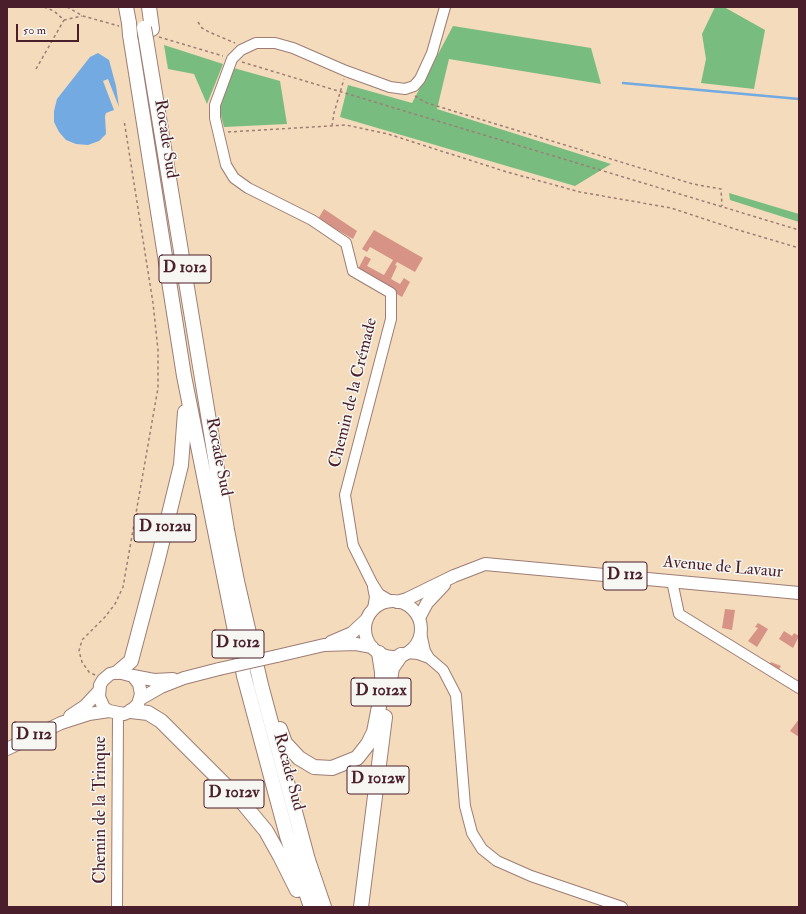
<!DOCTYPE html>
<meta charset="utf-8">
<style>
body{margin:0}
#map{position:relative;width:806px;height:914px;overflow:hidden;background:#f3dbbc;font-family:"IM FELL Double Pica",serif}
canvas{display:block}
.frame{position:absolute;inset:0;border:8px solid #4a1f2b;pointer-events:none}
.scale{position:absolute;left:16px;top:24px;width:63px;height:18px;box-sizing:border-box;border:2px solid #4a1f2b;border-top:0;padding-left:5px;font-size:12px;line-height:14px;white-space:nowrap;color:#4a1f2b;-webkit-text-stroke:3px #f6f6f2;paint-order:stroke}
</style>
<div id="map">
<canvas width="806" height="914"></canvas>
<div class="frame"></div>
<div class="scale">50 m</div>
</div>
<script>
const ctx = document.querySelector('canvas').getContext('2d');
ctx.lineJoin = 'round';
function fill(path, color) { ctx.fillStyle = color; ctx.fill(path, 'evenodd'); }
const toPath = rows => new Path2D(rows.map(r => 'M' + r).join(''));
function stroke(path, color, width, dash) { ctx.strokeStyle = color; ctx.lineWidth = width; ctx.lineCap = dash ? 'butt' : 'round'; ctx.setLineDash(dash || []); ctx.stroke(path); }
function label(font, color, halo, rows, align = 'center') {
  ctx.font = font + ' "IM FELL Double Pica",serif'; ctx.lineWidth = 3; ctx.setLineDash([]); ctx.textBaseline = 'middle'; ctx.strokeStyle = halo; ctx.fillStyle = color; for (const [text, x, y, turn = 0] of rows) {
    ctx.save(); ctx.translate(x, y); ctx.rotate((+turn || 0) * Math.PI / 180); ctx.textAlign = isNaN(turn) ? turn : align; if (halo) ctx.strokeText(text, 0, 0); ctx.fillText(text, 0, 0); ctx.restore();
  }
}
fill(toPath([
 [715,7,724,7,765,30,754,89,701,83,706,59,702,34],
 [453,26,591,48,601,84,449,59,437,109,611,164,575,186,340,117,348,85,412,103],
 [164,45,223,64,207,104,194,74,168,69],
 [230,67,280,81,287,124,224,127,220,112,220,100],
 [729,193,799,214,799,222,730,200]
]), '#78bc80');
fill(toPath([
 [98,53,109,60,116,86,119,107,108,79,103,81,114,110,106,113,105,116,106,134,99,141,88,145,76,144,66,140,59,132,54,122,54,111,57,99,90,57]
]), '#73aae1');
stroke(toPath([
 [623,83,799,99]
]), '#73aae1', 2.5);
fill(toPath([
 [324,209,357,231,353,239,318,219],
 [374,230,423,258,415,272,397,262,395,265,397,266,391,279,400,284,404,278,410,282,402,297,357,271,365,256,371,259,367,266,384,275,393,260,370,247,367,252,362,249],
 [725,609,735,610,732,630,722,628],
 [758,623,768,629,757,647,748,641,758,628,755,627],
 [784,631,792,636,794,633,799,636,793,648,779,639],
 [771,662,781,666,778,671,768,666],
 [799,719,799,737,790,731]
]), '#d79486');
const minor = toPath([
 [672,581,679,614,799,688],
 [373,587,375,597,373,609],
 [391,601,379,594,372,583,353,545,345,495,391,319,391,293,353,271,346,243,312,220,248,188,234,178,226,165,215,118,215,105,232,59,241,50,256,43,275,43,293,48,346,71,390,87,405,89,414,86,420,79,432,53,445,7],
 [421,633,425,651,429,658,443,670,456,695,465,806,472,833,482,849,497,861,531,876,622,907],
 [407,653,418,654,429,658],
 [117,907,118,714]
]);
const major = toPath([
 '365 629a28 28 0 1 1 56 0a28 28 0 1 1-56 0Z',
 [397,602,407,599,454,576,485,564,799,593],
 [419,618,427,603,444,585],
 [331,642,352,633,367,619],
 [277,656,324,645,356,644,372,647],
 [133,676,154,680,173,679],
 [140,699,161,687,184,678,219,669],
 [70,716,85,706,99,691],
 [7,749,61,723,89,714,109,711,124,714,131,711,138,704,141,694,139,684,133,676,118,672,110,674,103,680,100,685,99,697,104,708,109,711]
]);
const highway = toPath([
 [126,7,129,23],
 [149,7,152,29],
 [130,35,184,376,244,676,287,836,311,907],
 [146,39,227,530,237,581,261,685,308,860,324,907],
 [118,672,131,661,158,559,181,465,185,412],
 [389,686,392,668,401,655],
 [131,711,148,713,161,721,242,802,266,831,280,856,297,890],
 [280,729,285,743,299,758,314,767,332,768,357,758,368,744,374,732,382,691,382,672,379,653],
 [361,907,385,717]
]);
stroke(minor, '#9e7d74', 12);
stroke(major, '#9e7d74', 14);
stroke(highway, '#9e7d74', 16);
stroke(toPath([
 [44,7,54,11,64,20,82,16],
 [67,7,83,16,119,26],
 [198,22,202,28,209,32,235,43],
 [159,37,223,56],
 [242,62,799,230],
 [36,69,64,20],
 [415,96,427,103,693,184,721,189,722,206],
 [332,126,334,113,344,79],
 [228,132,346,125,388,134,507,172,580,192,671,208,735,229,799,248],
 [95,675,89,672,82,662,79,651,82,640,105,617,115,604,123,587,158,388,158,350,153,303,124,120]
]), '#9e7d74', 1.5, [3, 3]);
stroke(minor, '#fff', 10);
stroke(major, '#fff', 12);
stroke(highway, '#fff', 14);
const majorBridge = toPath([
 [219,669,277,656]
]);
const highwayBridge = toPath([
 [129,23,130,35],
 [144,28,146,39]
]);
stroke(majorBridge, '#9e7d74', 14, []);
stroke(highwayBridge, '#9e7d74', 16, []);
stroke(majorBridge, '#fff', 12);
stroke(highwayBridge, '#fff', 14);
for (const [x, y, w] of [
 [185,269,52],
 [165,528,62],
 [625,576,44],
 [238,644,52],
 [381,692,60],
 [34,736,44],
 [378,780,62],
 [234,794,60]
]) { const box = new Path2D(); box.roundRect(x - w / 2, y - 14, w, 28, 3); ctx.fillStyle = '#f6f6f2'; ctx.fill(box); stroke(box, '#4a1f2b', 1); }
label('bold 16px', '#4a1f2b', null, [
 ["D 1012",185,269],
 ["D 1012u",165,528],
 ["D 112",625,576],
 ["D 1012",238,644],
 ["D 1012x",381,692],
 ["D 112",34,736],
 ["D 1012w",378,780],
 ["D 1012v",234,794]
]);
label('17px', '#4a1f2b', '#f6f6f2', [
 ["Rocade Sud",165,139,81],
 ["Chemin de la Crémade",354,393,-76],
 ["Rocade Sud",218,457,79],
 ["Avenue de Lavaur",723,568,5],
 ["Rocade Sud",288,772,75],
 ["Chemin de la Trinque",101,810,-90]
]);
</script>
